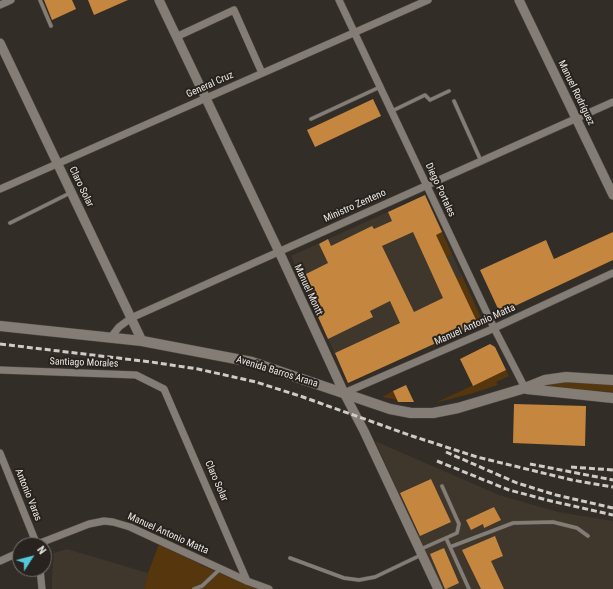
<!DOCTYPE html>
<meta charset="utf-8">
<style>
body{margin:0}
#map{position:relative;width:613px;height:589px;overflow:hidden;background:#322d27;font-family:"Roboto Condensed",sans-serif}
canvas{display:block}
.north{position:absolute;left:12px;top:537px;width:40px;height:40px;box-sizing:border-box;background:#28231e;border:1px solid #75716c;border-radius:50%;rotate:54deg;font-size:11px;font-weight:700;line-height:16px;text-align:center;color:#e9e5e1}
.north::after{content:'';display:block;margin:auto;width:14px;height:18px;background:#53cadc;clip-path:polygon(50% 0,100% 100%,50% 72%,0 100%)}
</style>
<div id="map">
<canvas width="613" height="589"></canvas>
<div class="north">N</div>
</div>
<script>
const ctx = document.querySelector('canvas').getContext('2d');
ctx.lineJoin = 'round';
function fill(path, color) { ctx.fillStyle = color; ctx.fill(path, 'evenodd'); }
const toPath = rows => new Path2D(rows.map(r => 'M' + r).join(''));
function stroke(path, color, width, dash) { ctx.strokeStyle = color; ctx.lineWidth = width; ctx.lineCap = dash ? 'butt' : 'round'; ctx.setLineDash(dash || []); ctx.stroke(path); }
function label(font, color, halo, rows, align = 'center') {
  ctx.font = font + ' "Roboto Condensed",sans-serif'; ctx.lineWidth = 4; ctx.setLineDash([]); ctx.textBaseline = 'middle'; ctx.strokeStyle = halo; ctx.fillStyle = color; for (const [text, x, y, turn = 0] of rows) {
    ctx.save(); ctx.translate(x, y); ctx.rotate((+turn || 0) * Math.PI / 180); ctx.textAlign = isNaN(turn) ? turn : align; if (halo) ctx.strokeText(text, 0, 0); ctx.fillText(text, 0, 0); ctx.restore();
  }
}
fill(toPath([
 [425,195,483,322,348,383,291,256],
 [375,441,499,495,558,512,613,521,613,589,442,589],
 [67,549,148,573,144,589,52,589,52,576,54,553]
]), '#3f362c');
fill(toPath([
 [442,232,452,254,446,257,436,235],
 [462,276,483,322,478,324,456,278],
 [506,370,509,376,496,382,498,385,473,393,435,403],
 [566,381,613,384,613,392,546,386,543,384],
 [393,391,398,400,382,397],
 [159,544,203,566,257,589,144,589,148,573]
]), '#56360c');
fill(toPath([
 [44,0,72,0,76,9,52,20],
 [88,0,128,0,94,15],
 [373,99,381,116,315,147,307,130],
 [425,195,442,232,436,235,478,324,348,383,335,353,400,323,390,301,370,311,373,317,328,339,300,277,328,263,319,244,328,239,331,246,372,226,374,229,392,221,388,212],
 [413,232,443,298,414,312,382,246],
 [613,232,613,260,500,313,480,270,546,240,554,259],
 [490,344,495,347,506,370,473,386,460,359],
 [406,385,414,402,398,402,393,391],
 [514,404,586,406,585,446,513,443],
 [431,479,451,522,420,536,400,493],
 [494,507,501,520,484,528,483,524,471,530,466,520],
 [495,536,503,556,491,561,504,589,481,589,462,550],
 [444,548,459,583,446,589,445,589,430,554]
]), '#c5873f');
const service = toPath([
 [40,0,51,26],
 [454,101,481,161],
 [392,111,425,95,430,100,449,91],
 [311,119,380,87],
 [10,223,70,193],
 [446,538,469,589],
 [450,547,513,523,553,522,577,528,588,536],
 [421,549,457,533,459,524,442,486],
 [290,558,344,578,359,580,375,577,421,555],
 [194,589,202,586,220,569]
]);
const minor = toPath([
 [339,0,494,328,525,388],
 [0,5,11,0],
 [176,37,234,10,262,73],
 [0,189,428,0],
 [111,337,119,327,131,318,613,102],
 [0,370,136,375,164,389,247,581],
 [344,393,490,330,613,273],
 [0,453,37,545],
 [35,545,89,524,104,521,113,522,130,527,247,581,269,589],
 [0,561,20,552],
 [40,569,42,589]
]);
const tertiary = toPath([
 [159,0,282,258,344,393,364,431,438,589],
 [519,0,613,195],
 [0,43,142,341]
]);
const secondary = toPath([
 [0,326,142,341,252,362,390,409,411,413,433,413,458,408,525,388,545,380,566,377,613,380],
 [527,389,613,398]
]);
stroke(service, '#504b46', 4.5);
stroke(minor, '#504b46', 8);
stroke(tertiary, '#504b46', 10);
stroke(secondary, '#504b46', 11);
stroke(service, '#847d76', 3.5);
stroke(minor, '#847d76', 7);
stroke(tertiary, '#847d76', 9);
stroke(secondary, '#847d76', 10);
stroke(toPath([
 [0,344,151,362,198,369,256,382,303,397,412,436,477,457,572,480,613,487],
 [446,452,517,483,556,495,613,508],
 [437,461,509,490,551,501,613,515],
 [530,464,613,480],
 [571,467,613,470]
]), '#cfcbc7', 3, [6, 3]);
label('10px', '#e9e5e1', '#28231e', [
 ["General Cruz",210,85,-24],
 ["Manuel Rodríguez",576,93,64],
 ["Claro Solar",81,187,64],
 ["Diego Portales",440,190,65],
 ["Ministro Zenteno",355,206,-24],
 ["Manuel Montt",308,290,65],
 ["Manuel Antonio Matta",475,325,-24],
 ["Santiago Morales",84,363,2],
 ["Avenida Barros Arana",277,372,17],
 ["Claro Solar",216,481,66],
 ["Antonio Varas",28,495,68],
 ["Manuel Antonio Matta",168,534,24]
]);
</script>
